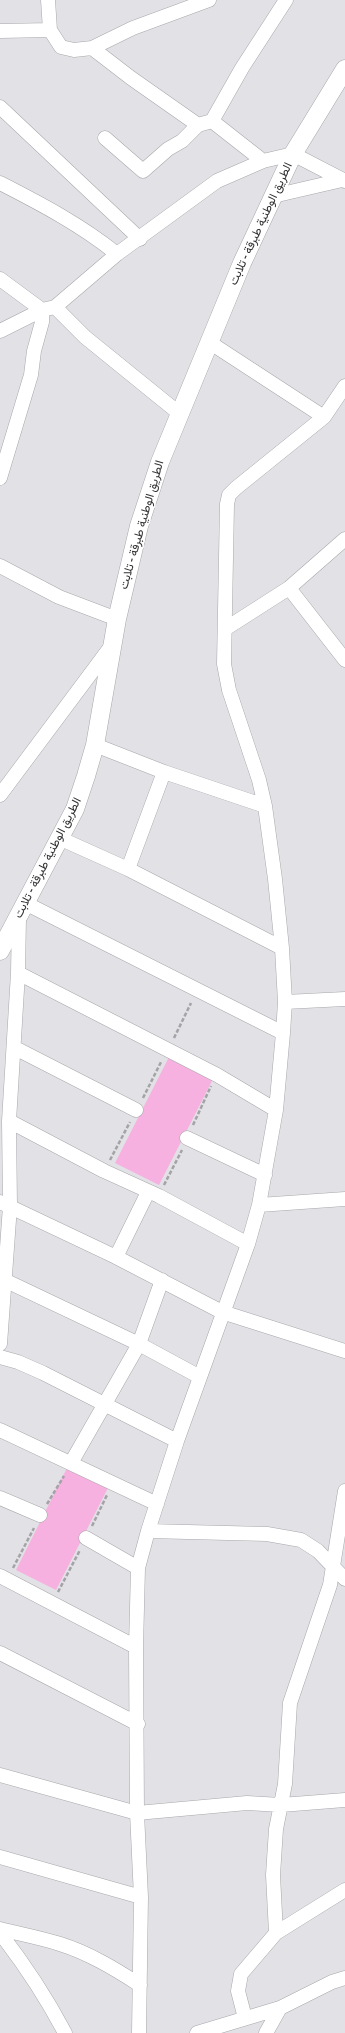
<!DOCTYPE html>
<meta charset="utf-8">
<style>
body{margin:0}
canvas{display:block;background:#e2e1e5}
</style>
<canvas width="345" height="2033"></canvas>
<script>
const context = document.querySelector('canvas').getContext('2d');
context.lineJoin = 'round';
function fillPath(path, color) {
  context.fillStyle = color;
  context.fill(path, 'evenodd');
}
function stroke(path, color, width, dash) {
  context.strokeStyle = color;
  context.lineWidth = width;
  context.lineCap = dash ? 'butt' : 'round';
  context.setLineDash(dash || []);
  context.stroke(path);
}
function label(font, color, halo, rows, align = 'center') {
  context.font = font + ' "Archivo Narrow",Vazirmatn,sans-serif';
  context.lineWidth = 3;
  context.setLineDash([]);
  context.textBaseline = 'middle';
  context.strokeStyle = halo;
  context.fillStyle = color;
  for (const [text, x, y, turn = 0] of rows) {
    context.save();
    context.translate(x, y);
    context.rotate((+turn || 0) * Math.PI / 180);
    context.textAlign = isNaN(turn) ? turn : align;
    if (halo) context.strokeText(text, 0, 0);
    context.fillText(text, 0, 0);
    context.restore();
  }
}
fillPath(new Path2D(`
 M171 1053 215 1075 159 1185 115 1163Z
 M70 1462 111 1482 56 1590 16 1570Z`), '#f6b1e0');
const minor = new Path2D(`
 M48 0 50 30 61 47 74 50 92 48 133 28 209 0
 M0 31 50 30
 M92 48 131 78 198 125 212 121 263 161
 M0 107 140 239
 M212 121 242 68 286 0
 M105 138 143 171 168 149 182 141 198 125
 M0 183C41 204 81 225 117 254
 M273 196 342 180
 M0 279 42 310
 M55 307 85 337 180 414
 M0 331 42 310 55 307 117 254 217 181 263 161 293 154 345 181
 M209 342 324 417
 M0 478 31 375 34 351 42 322V310
 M0 566 59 597 117 619
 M289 588 345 660
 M225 629 289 588 345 539
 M95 745 164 772 265 806
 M0 795 112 645
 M59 838 128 869 282 948
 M128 869 164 772
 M25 903 283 1033
 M18 973 217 1075 276 1110
 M285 1002 345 999
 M15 1048 136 1110
 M9 1121 104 1171 159 1196 248 1244
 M187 1138 265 1175
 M0 1202 116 1257 222 1312 345 1351
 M259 1205 345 1199
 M116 1257 148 1192
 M0 1278 139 1344 200 1377
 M0 1344 10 1206 9 1121 18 973 19 917
 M0 1357 18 1362 43 1373 177 1441
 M0 1430 157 1504
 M71 1463 139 1344 162 1280
 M0 1498 40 1515
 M148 1531 267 1534 301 1540 318 1551 345 1579
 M86 1538 138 1568
 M0 1576 136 1647
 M0 1653 138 1724
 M0 1775 137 1813 247 1803 281 1805 345 1800
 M0 1857 141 1897
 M0 1929C20 1934 41 1938 60 1944 89 1953 115 1969 140 1985
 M0 1933C25 1965 46 1997 65 2033
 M276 1933 273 1875 276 1829 285 1784 290 1703 330 1585 345 1491
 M245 2018 238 1991 241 1974 276 1933 345 1890
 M139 2033 141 1897 137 1813 136 1647 138 1568 148 1531 177 1441 248 1244 259 1205 276 1110 283 1033 285 1002 282 948 275 879 265 806 259 780 229 690 224 664 227 504 229 495 236 488 324 417 345 386
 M197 2033 280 2008 332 1982 345 1978
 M266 2033 280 2008`);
const major = new Path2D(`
 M0 951 75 809 86 776 95 745 117 619 139 526 160 462 242 263 293 154 345 69`);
stroke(minor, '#a8a7ab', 15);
stroke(major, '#a8a7ab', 19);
stroke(new Path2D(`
 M174 1038 191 1003
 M143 1098 161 1062
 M193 1125 211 1086
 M110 1160 130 1122
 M164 1185 182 1150
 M47 1504 64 1476
 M92 1526 107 1495
 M13 1568 34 1528
 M58 1592 80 1550`), '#a4a3a7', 2.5, [4, 2]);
stroke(minor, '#fff', 14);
stroke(major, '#fff', 18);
label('12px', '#323234', '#fff', [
 ["الطريق الوطنية طبرقة - تلابت",261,224,-65],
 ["الطريق الوطنية طبرقة - تلابت",142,525,-74],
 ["الطريق الوطنية طبرقة - تلابت",48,858,-63]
]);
</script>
